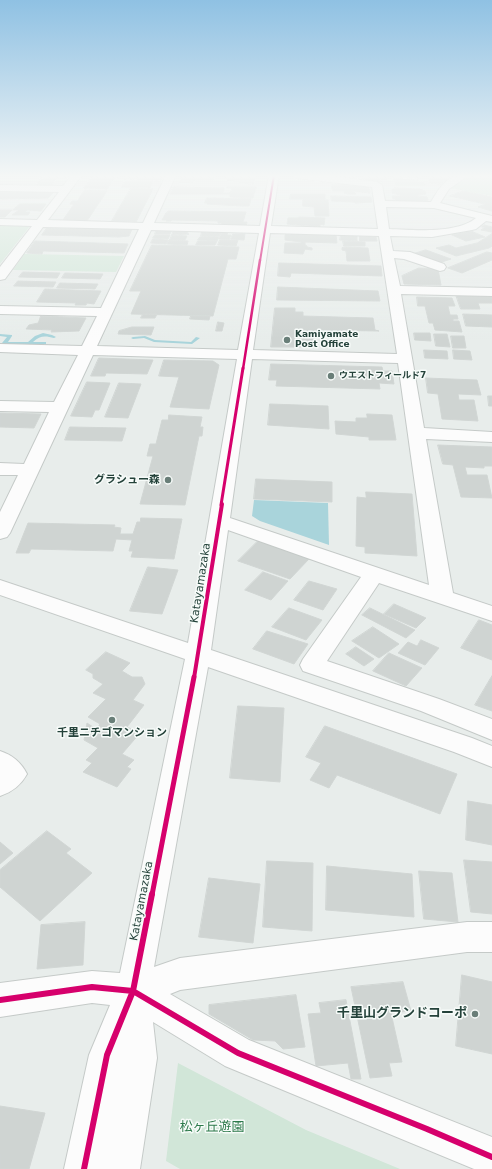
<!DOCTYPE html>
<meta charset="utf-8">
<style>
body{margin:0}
canvas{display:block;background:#e8edeb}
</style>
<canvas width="492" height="1169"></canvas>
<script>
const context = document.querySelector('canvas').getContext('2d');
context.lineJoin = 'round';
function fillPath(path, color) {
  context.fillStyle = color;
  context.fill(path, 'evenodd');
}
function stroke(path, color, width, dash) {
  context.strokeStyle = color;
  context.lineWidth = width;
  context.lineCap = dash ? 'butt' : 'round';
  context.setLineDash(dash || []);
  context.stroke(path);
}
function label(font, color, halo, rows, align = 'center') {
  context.font = font + ' "DejaVu Sans","Noto Sans JP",sans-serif';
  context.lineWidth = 3;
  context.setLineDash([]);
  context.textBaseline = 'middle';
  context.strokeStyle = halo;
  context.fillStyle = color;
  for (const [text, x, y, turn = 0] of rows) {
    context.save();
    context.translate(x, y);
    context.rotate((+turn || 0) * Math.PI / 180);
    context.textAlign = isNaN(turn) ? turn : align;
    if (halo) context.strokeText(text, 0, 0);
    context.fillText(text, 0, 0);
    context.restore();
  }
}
fillPath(new Path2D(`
 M469 175 492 176V196L450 188Z
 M0 224 30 226 0 264Z
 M24 254 124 256 116 272 13 270Z
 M178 1063 306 1130 400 1169H180L166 1161Z`), '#d1e6d8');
fillPath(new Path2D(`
 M254 500 328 503 329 545 260 521 252 516Z`), '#a9d4db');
fillPath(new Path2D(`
 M43 333 52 335 56 337 54 338C46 336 40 335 33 342H46V344L29 345 27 344H2V343L7 337 0 336V334L12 335V336L8 342H28L35 336Z
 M145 336 155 340 191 342 196 337 200 338 192 344 154 342 144 338 133 339 131 338 133 337Z`), '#a9d4db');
const building = new Path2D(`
 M42 175H67L65 179 40 178Z
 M93 175H119L117 178H114L107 189 84 188Z
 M126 175H163L161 180 124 179Z
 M183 175H215L213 180H195L194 182 189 183H179Z
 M226 175H256L258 176 256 179H254V184L239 183 240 180 227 181 228 179H224Z
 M341 175H358L353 179 338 178Z
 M369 175H388L386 180 380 179V181L385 182 365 181 366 179H363L364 176Z
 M393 175H424L417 178H393Z
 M430 175H442L454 176 440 184 429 183V179L433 177H430Z
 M41 179H56L51 186 36 185Z
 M394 179 418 180 419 182H424L425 185H396Z
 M131 181H153L150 188 121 187 124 182Z
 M331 184 359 185V186H368L370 193 353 191 356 194H349L344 193V191H333Z
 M173 187 224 188 223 193H230L232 188H227V187H256L253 198 230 197V194H170Z
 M131 188 153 189 136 222 112 221Z
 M395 188 420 189 425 191 426 194 418 195V196L427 197 428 200 419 202 396 201 395 199H393L392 196H402L401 195 392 193V190Z
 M85 190 107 191 87 221 63 220 74 204H70L72 201H77Z
 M0 191 54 192 48 198 0 199Z
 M463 191 492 197V211L478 207 485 204 450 196Z
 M291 194H325V199H290Z
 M331 196 371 197 372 202 355 203V202L332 201Z
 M207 198 251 199 249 206H243L207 204 208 203H205Z
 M303 200H328L329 216H315L314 207 303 206Z
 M20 204H46L41 211 27 210 25 212H30L28 215H12L19 210H13Z
 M0 210H12L5 217H0Z
 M169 211 246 212 243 222H247L246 227 221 226 222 223H218V221L172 220 171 221H166L167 220H162L166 213Z
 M299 217 325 218 324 225 320 224V227L287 224 288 218H299Z
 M484 225 492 227V232L481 230 485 227H482Z
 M47 228 132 229 129 236 119 237 42 235Z
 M157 229 172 230 170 234H155Z
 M174 230H189L187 234H189L172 235Z
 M471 231 485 237 466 241 452 235Z
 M202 232 221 233 219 236H201Z
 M222 232H228L227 235H231L229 240 219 239Z
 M233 234H245L244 240 231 239Z
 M292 234 336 235 337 243 305 242V245L307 246V247L312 248V250L305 249 303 254 284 253 285 243H301V242L285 240V235Z
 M492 234V246L489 248 456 256 436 248 449 245 456 248 477 243Z
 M155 235H170L168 239 153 238Z
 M172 235 187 236 185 240H170Z
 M341 235H357V241L340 240Z
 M360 236 376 237 377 241H360Z
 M200 237 209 236 219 237 217 241 198 240Z
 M153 239 168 240 166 244 151 243Z
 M169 240 188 241 187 245 167 244Z
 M220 240H238L236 246 218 245Z
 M35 241 128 244 124 253 43 251 42 254 27 253Z
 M198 241H217L215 245H196Z
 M343 241 365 242V246H344Z
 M152 245 239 247 236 259H228L213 316 131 314 141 291H130Z
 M346 247 368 248 370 261H347L346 251 342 250V248Z
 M426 250 451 259 439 263 413 254Z
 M487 252 492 253V260L462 273 448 268Z
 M279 263 381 266 382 276 291 273 290 277 278 276Z
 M419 268 438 269 441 285 404 284 402 276Z
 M23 272 60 273 57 278 19 277Z
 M65 273 103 274 100 279 62 278Z
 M18 281 56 282 53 287 14 286Z
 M60 283 98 284 95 289 57 288Z
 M278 287 378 291 380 301 277 300Z
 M45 289 101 291 94 304 87 303 86 305H75L76 303 37 302Z
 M456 295 492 296V303H478L480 309H461Z
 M417 297 452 298 455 306H448L450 315H457L458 319H453V321H459L462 332 435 330 433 323H429L425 306H418Z
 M275 308H295V312H303V316L373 318 375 330 379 331 317 330V335H314V347H271Z
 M143 314H157L155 318H141Z
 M463 314 492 315V327L466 326Z
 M41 316 86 318 79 331 51 332 52 330 26 329 29 325 38 323Z
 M191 316H210L209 320 190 319Z
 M218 322 224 323 222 331H216Z
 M132 327H154L151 335 118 334 119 331Z
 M414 333H430L431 341 415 340Z
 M434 334H447L450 347 436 346Z
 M451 336H464L466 348H453Z
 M424 350 447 351 448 359 425 358Z
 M453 350 470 351 472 360 454 359Z
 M99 358 153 360 147 374 106 373 105 376H91Z
 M164 360 213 361 219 365 209 409 170 407 179 377 159 376Z
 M271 364 382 367 383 371H392L394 384 379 383 380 389 276 386 277 380H269Z
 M426 378 477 380 481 395 458 394 459 400H474L478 421 442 419 438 394 428 393Z
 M87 382 110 383 99 410H95L92 417 71 416Z
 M119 383 141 384 128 418 105 417Z
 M488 396H492V406H489Z
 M270 404 328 406 329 429 268 425Z
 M0 413 41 414 34 428 0 427Z
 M367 414 392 415 396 440H369V437L336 434 335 421 356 422V418H367Z
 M169 415 202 417 200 427H203L202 436H199L185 505 140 504 153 456H147L150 444H156L162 420H168Z
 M70 427 126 428 122 441 65 440Z
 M438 445 492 447V466H484V468L465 467 467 475H487L492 498 461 497 453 465 443 464Z
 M256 479 332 482V502L254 499Z
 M366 492 412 494 417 556 365 553V547L356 546 357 497 366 498Z
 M141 518 182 519 174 559 131 557 133 551H129L132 540 116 539 113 551 31 549 29 553H16L28 523 115 525 114 527 121 528 120 534H133L137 522H140Z
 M258 541 309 559 290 579 238 561Z
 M148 567 178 570 162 614 130 611Z
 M263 572 288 581 271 600 245 590Z
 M309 581 337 589 323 610 294 600Z
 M394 604 426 618 416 628 384 614Z
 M289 608 322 620 306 640 272 627Z
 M370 608 415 630 406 638 362 615Z
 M479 620 492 625V660L461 648Z
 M373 627 399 644 379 658 352 641Z
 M267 631 308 644 294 664 253 649Z
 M421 640 439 648 425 665 398 653 408 642 417 646Z
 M356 647 374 659 364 666 346 654Z
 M106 652 130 663 122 671 132 677H142L145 684 133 700 144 705 127 727 140 733 122 754 134 760 127 767 131 769 117 787 83 772 92 763 86 760 98 748 84 740 87 723 96 729 100 724 88 717 106 699 93 693 103 684 93 678V674L86 670Z
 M389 653 422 668 406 686 373 671Z
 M492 676V711L475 705Z
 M238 706 284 708 280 782 230 778Z
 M325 726 457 774 440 814 337 775 329 788 310 780 321 763 306 757Z
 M468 801 492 805V845L466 840Z
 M47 831 71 849 66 853 92 873 40 921 0 887V870Z
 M0 842 13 853 0 864Z
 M464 860 492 862V914L471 912Z
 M267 861 313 863 312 931 263 927Z
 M327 866 412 874 414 917 326 910Z
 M419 871 452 873 458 922 424 919Z
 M209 878 260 884 253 943 199 937Z
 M85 922 83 965 37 969 41 925Z
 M462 975 492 982V1054L456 1046Z
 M403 982 411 1011 391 1013 402 1062 389 1063 392 1076 370 1078 351 987Z
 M296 995 305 1047 283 1049 275 1041 253 1040 209 1014V1005Z
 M346 1000 361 1079H351L348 1063 316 1066 308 1014 321 1013 319 1003Z
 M0 1106 45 1113 29 1169H0Z`);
fillPath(building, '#cfd4d2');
stroke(building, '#d1d6d4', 1);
const minor = new Path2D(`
 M72 175H82L48 220 143 223 166 175H176L154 223 260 226 269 175H279L271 226 378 229 372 187 296 178 291 175H323L377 182 382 185 385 201 431 202C441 185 447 175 469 175L449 189 440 203 492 216V222L486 221 476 229 472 230 432 237 390 236 393 251 410 252 444 264 446 267 444 270 440 271 404 259 394 258 400 286 492 288V296L401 294 424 428 492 432V442L426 439 453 593 492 606V621L379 583 327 661 439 699 492 719V740L421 711 303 671 300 665 303 659 361 577 228 530 211 650 472 738 492 746V767L454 752 208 667 154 967 180 958 467 922H492V952H467L180 990 170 994 249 1040 492 1137V1169H474L225 1066 153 1022 157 1058 140 1169H64L89 1055 110 1005 92 1003 0 1017V983L92 971 120 973 185 659 0 595V580L188 643 237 359 93 355 10 533 7 537 0 539V512L18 475H0V463L24 464 49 412 0 411V401L54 402 78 355 0 352V344L82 346 97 316 0 314V306L101 308 139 229 43 227 5 279 0 280V267L32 226 0 225V219L37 220 59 192 0 191V185L63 186ZM386 207 434 208 476 218C457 234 413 230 389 229ZM151 230 259 233 238 350 97 346ZM270 233 379 236 397 354 253 350ZM252 359 398 363 429 585 230 518Z
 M0 751C12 755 21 762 27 774 21 785 12 792 0 796Z`);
stroke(minor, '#c5cac8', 2);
fillPath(minor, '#fcfcfc');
stroke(new Path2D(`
 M260 261 274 175`), '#d6006c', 2);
stroke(new Path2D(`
 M243 369 260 260`), '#d6006c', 2.5);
stroke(new Path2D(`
 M221 505 243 368`), '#d6006c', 3);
stroke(new Path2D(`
 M194 678 222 504`), '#d6006c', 4);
stroke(new Path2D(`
 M152 895 194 677`), '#d6006c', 5);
stroke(new Path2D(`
 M0 1000 92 987 133 991 238 1053 427 1129 492 1157
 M84 1169 107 1055 133 991 152 894`), '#d6006c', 6);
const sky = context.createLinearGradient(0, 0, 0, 339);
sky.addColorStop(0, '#8fc1e3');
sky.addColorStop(0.52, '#f5f7f6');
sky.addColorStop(1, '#f5f7f600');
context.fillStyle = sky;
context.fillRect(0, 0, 492, 339);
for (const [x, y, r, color] of [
 [287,340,4,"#697e78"],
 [331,376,4,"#697e78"],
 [168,480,4,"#697e78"],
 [112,720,4,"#697e78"],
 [475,1014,4,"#697e78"]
]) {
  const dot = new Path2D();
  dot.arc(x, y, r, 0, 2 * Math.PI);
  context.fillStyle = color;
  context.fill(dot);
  stroke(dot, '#f7fbf9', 1.5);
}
label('bold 9px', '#24423a', '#f7fbf9', [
 ["Kamiyamate",295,335],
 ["Post Office",295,345],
 ["ウエストフィールド7",339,376]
], 'left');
label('bold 11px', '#24423a', '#f7fbf9', [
 ["グラシュー森",160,480],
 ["千里ニチゴマンション",112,733,"center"]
], 'right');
label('11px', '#24423a', '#f7fbf9', [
 ["Katayamazaka",201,583,-81],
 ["Katayamazaka",142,901,-79]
]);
label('bold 13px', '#24423a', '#f7fbf9', [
 ["千里山グランドコーポ",467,1014]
], 'right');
label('13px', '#2d7a4b', '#f7fbf9', [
 ["松ヶ丘遊園",212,1128]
]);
</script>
